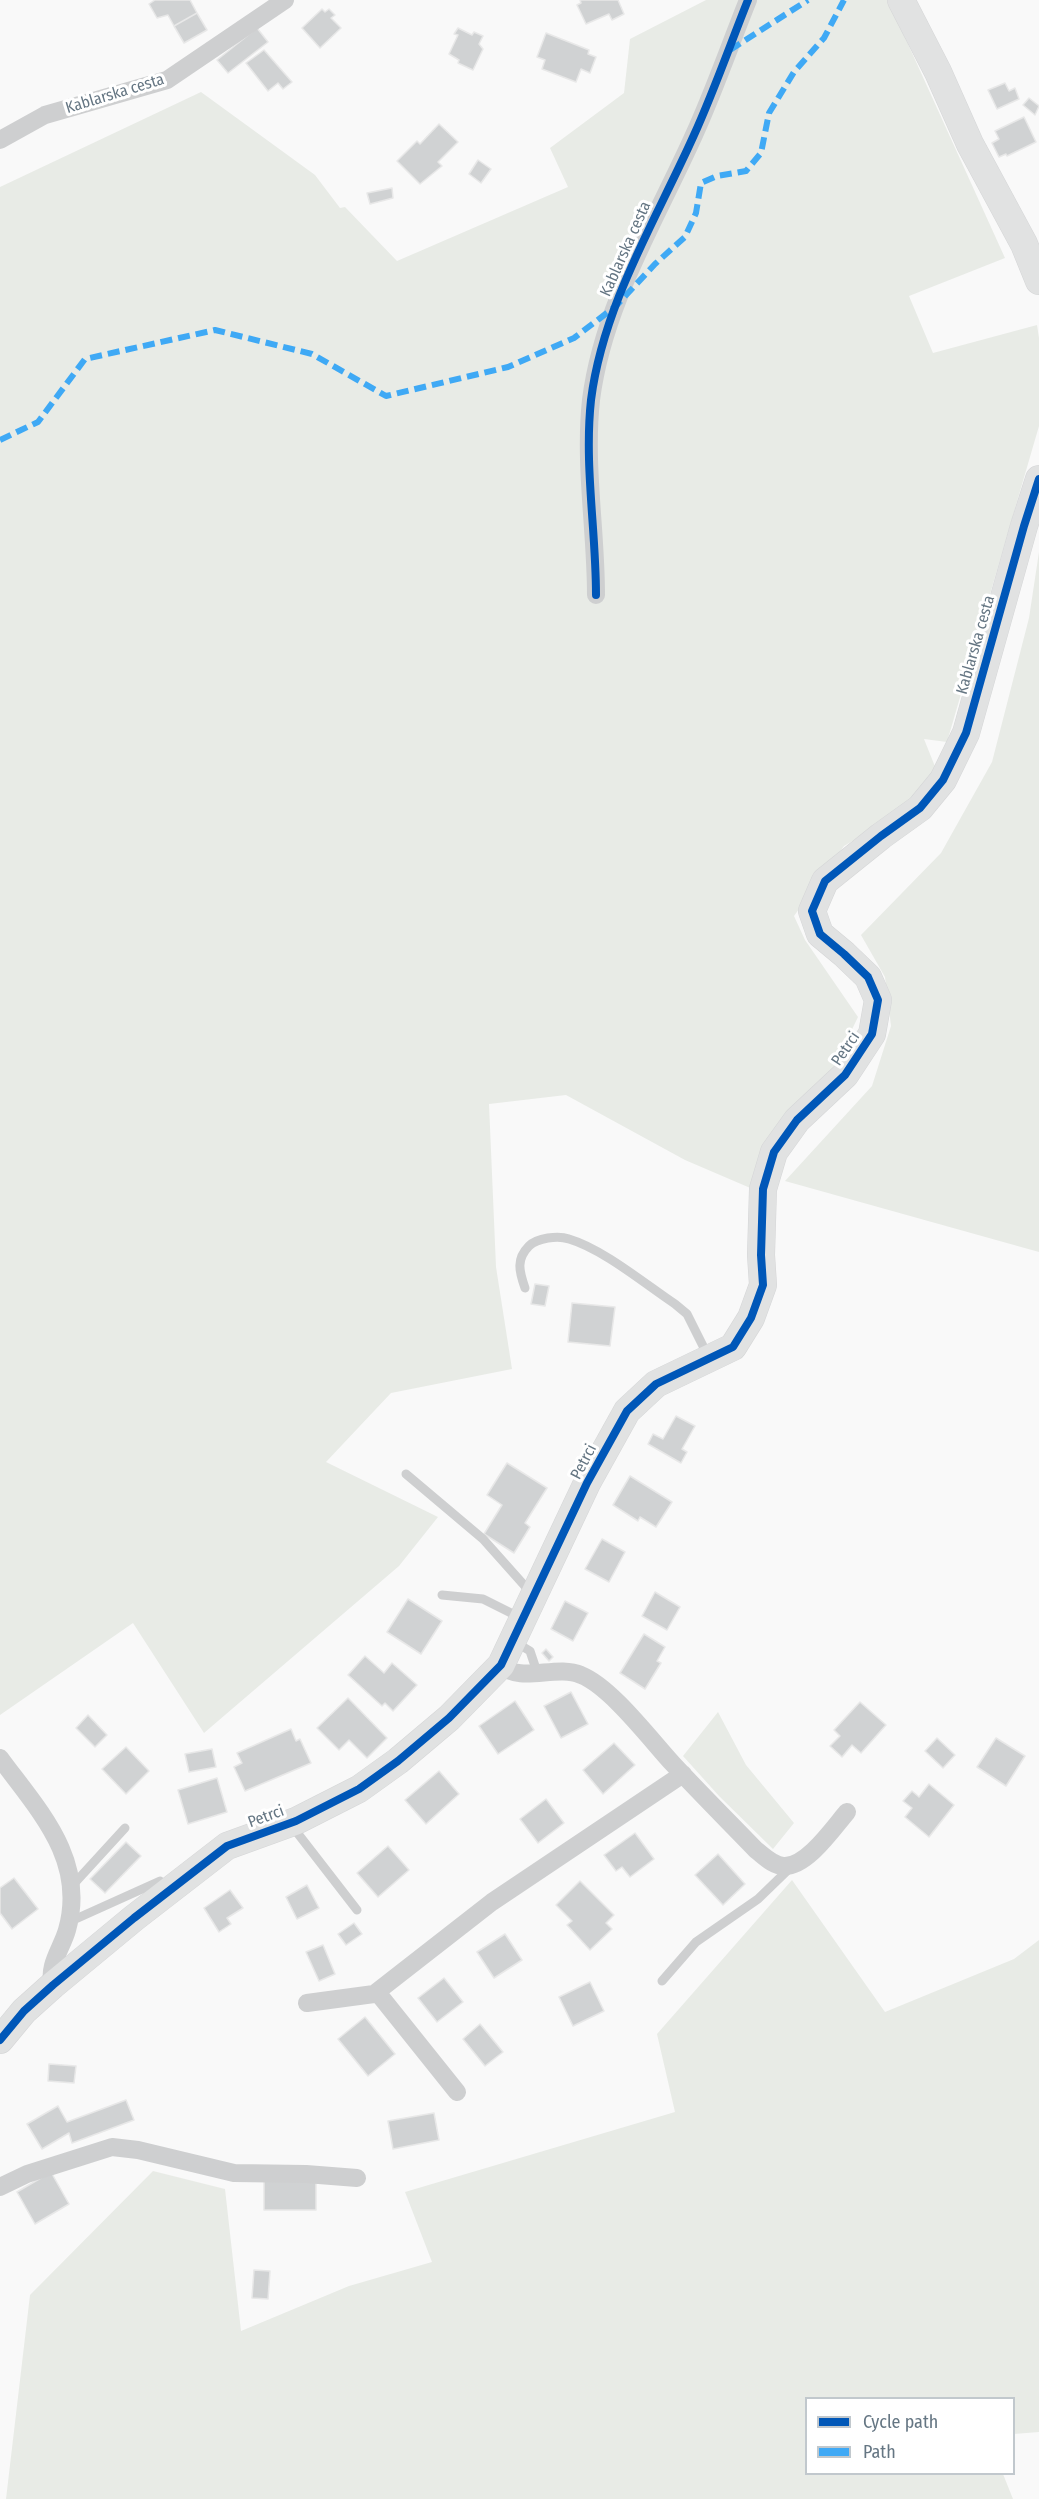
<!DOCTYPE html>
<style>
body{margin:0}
#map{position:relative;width:1039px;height:2499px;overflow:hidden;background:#f9f9f9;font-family:"Fira Sans Condensed",sans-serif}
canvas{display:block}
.legend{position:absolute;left:805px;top:2397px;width:210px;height:78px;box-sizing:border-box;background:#fff;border:2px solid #c1c8cd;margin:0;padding:8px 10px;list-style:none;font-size:18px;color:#657683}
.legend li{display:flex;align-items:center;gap:12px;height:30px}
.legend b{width:30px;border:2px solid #c1c8cd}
</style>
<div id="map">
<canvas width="1039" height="2499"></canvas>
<ul class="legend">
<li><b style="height:8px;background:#0057b8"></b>Cycle path</li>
<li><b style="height:8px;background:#3fa9f5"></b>Path</li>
</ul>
</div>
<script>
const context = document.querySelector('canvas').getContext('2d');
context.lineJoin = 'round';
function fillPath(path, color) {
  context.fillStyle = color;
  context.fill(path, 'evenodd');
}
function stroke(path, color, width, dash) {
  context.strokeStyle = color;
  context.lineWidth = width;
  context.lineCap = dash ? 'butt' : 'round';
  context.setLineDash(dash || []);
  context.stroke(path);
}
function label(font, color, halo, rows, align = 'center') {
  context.font = font + ' "Fira Sans Condensed",sans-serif';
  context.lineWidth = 6;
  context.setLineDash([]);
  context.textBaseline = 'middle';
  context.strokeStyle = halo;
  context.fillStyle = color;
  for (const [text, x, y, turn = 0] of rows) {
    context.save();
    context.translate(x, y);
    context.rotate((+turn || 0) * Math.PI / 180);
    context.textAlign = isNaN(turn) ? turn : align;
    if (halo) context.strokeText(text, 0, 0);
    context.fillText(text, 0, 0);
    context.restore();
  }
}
fillPath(new Path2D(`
 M706 0H888L1005 258 909 296 933 353 1037 325 1039 338V426L947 742 924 739 936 769 897 815 844 846 794 916 805 940 858 1017 826 1083 755 1190 685 1160 566 1095 489 1104 496 1267 512 1369 391 1393 326 1462 438 1517 399 1566 204 1733 133 1623 0 1715V187L201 92 315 175 340 208 345 207 397 261 568 187 550 148 624 93 630 39Z
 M1039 552V1252L785 1181 872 1086 891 1026 885 977 861 935 941 853 992 762 1029 618Z
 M718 1712 746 1765 794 1823 773 1849 719 1796 683 1756Z
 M792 1880 885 2012 1014 1959 1039 1940V2432L1014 2434V2398H806V2474H1003L1013 2499H6L30 2295 153 2171 225 2189 241 2331 349 2286 432 2262 405 2192 675 2112 657 2034Z`), '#e8ebe6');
const building = new Path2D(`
 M155 0H190L197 13 174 26 168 15 157 18 149 4Z
 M580 0H618L624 14 612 20 609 14 586 24 577 5 581 3Z
 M322 9 325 12 329 9 335 15 331 18 341 28 320 48 302 28Z
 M197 13 207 30 184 43 174 26Z
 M257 28 268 42 228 73 217 60Z
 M458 28 472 35 474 32 483 36 479 44 483 49 473 70 458 63 459 60 449 54 458 35 454 34Z
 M546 33 589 50 588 54 596 57 590 73 581 69 576 82 542 69 545 60 537 57Z
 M264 50 292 82 283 89 278 83 268 91 246 63Z
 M1005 83 1009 91 1015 88 1019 99 997 109 988 90Z
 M1029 98 1039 106 1035 115 1023 105Z
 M1024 117 1036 142 1007 156 1006 154 999 157 992 143 999 139 995 131Z
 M439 124 458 142 438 162 442 166 420 184 397 161 417 141 420 144Z
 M478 160 491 169 481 183 469 174Z
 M392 188 393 198 370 204 367 193Z
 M535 1284 549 1286 545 1306 531 1304Z
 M572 1303 615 1307 610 1346 568 1342Z
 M676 1416 695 1426 682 1449 687 1452 681 1463 648 1444 653 1434 663 1439Z
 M507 1463 547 1488 525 1523 530 1527 514 1553 484 1534 502 1505 487 1495Z
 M630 1476 672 1502 656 1527 640 1517 638 1521 613 1505Z
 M602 1539 625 1552 609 1582 585 1569Z
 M655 1592 680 1607 667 1630 642 1616Z
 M408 1599 442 1621 421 1654 387 1632Z
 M565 1601 588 1613 573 1641 551 1629Z
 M644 1634 665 1647 657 1661 661 1663 645 1689 620 1673Z
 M546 1649 553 1657 549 1661 542 1653Z
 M365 1656 384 1673 392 1663 417 1685 393 1711 385 1703 382 1706 348 1675Z
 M571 1692 588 1724 561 1738 544 1706Z
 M348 1698 387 1738 367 1758 349 1740 339 1750 317 1728Z
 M515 1701 534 1730 498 1754 479 1726Z
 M860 1702 886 1725 861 1753 852 1745 842 1757 830 1746 840 1736 834 1730Z
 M88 1715 107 1735 95 1747 76 1728Z
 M291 1729 296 1741 300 1739 311 1763 245 1791 234 1767 242 1763 237 1753Z
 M937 1738 955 1755 943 1768 925 1751Z
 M996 1738 1025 1756 1006 1786 977 1767Z
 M614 1743 635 1765 603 1794 583 1770Z
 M126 1747 149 1771 126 1794 102 1769Z
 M212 1749 216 1767 189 1772 185 1754Z
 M439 1771 459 1794 426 1824 405 1800Z
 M217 1778 227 1812 188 1824 178 1790Z
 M929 1784 954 1805 929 1837 905 1817 912 1808 903 1801 912 1791 919 1797Z
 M546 1799 564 1823 538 1843 520 1819Z
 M635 1833 654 1859 630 1877 622 1867 616 1871 604 1855Z
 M126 1842 141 1856 105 1893 90 1879Z
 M388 1846 409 1870 378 1897 357 1873Z
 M718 1854 745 1884 723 1905 695 1875Z
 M14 1878 38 1909 12 1929 0 1913V1888Z
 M580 1881 614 1915 606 1923 612 1929 590 1950 567 1925 572 1921 556 1905Z
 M307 1885 319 1908 297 1919 286 1897Z
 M230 1890 243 1908 227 1918 231 1924 219 1932 204 1908Z
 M354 1923 362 1934 346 1945 338 1934Z
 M505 1934 522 1960 494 1978 477 1952Z
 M323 1945 335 1974 319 1981 306 1952Z
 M444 1978 463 2002 437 2022 418 1998Z
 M590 1982 604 2011 573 2026 559 1997Z
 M365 2017 395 2054 368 2076 338 2039Z
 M480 2024 503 2052 485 2066 463 2039Z
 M49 2064 76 2066 74 2083 48 2081Z
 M126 2100 134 2120 72 2143 69 2133 42 2149 27 2124 58 2106 67 2122Z
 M434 2113 439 2140 393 2149 388 2121Z
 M51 2172 69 2204 35 2224 17 2192Z
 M264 2180H316V2210H264Z
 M254 2270 270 2271 268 2299 252 2298Z`);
fillPath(building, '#d0d2d3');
stroke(building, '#e8e8e8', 1.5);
const secondary = new Path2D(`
 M901 0 938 72 970 144 1024 244 1039 281
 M0 2040 24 2011 53 1985 134 1918 227 1846 296 1821 359 1789 398 1761 449 1718 501 1665 587 1483 627 1411 656 1384 733 1347 751 1318 763 1285 761 1255 763 1189 774 1152 797 1120 845 1075 872 1034 878 1000 868 977 844 954 820 934 812 911 825 881 881 836 920 808 943 780 966 733 1024 526 1039 479`);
stroke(secondary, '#d5d6d7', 28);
stroke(new Path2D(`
 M525 1288C519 1271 516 1259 529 1246 537 1238 558 1235 569 1239 603 1249 645 1284 675 1304L687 1314 708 1356
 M406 1474 483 1539 532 1594
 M442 1595 483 1599 521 1618
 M515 1642 530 1651 537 1672
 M292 1826 357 1910
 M71 1887 125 1828
 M69 1922 160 1881
 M662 1981 696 1942 758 1899 790 1868`), '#cecfd0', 9);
stroke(new Path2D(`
 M0 140 45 115 167 80 285 0
 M596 595C596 530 584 465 591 400 603 305 656 220 694 135 714 91 730 45 748 0
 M501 1665C521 1684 556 1664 581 1675 611 1687 650 1739 673 1764 700 1793 728 1821 756 1850 764 1856 773 1866 784 1866 807 1867 834 1827 847 1812
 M0 1758C38 1810 87 1859 67 1930 62 1948 47 1966 53 1985
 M377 1992 457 2092
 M307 2003 374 1994 492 1902 683 1774
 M0 2187 27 2174 112 2147 138 2150 234 2173 306 2174 357 2178`), '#cecfd0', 18);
stroke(secondary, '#e1e2e2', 27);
stroke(new Path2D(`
 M730 50 808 0
 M0 440 38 422 85 359 215 330 312 354 386 396 508 367 574 338 616 306 655 264 685 237 696 213 701 183 717 176 746 171 761 153 769 113 794 72 824 38 844 0`), '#3fa9f5', 6, [12, 6]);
stroke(new Path2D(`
 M596 595C596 530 584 465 591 400 603 305 656 220 694 135 714 91 730 45 748 0
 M0 2040 24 2011 53 1985 134 1918 227 1846 296 1821 359 1789 398 1761 449 1718 501 1665 587 1483 627 1411 656 1384 733 1347 751 1318 763 1285 761 1255 763 1189 774 1152 797 1120 845 1075 872 1034 878 1000 868 977 844 954 820 934 812 911 825 881 881 836 920 808 943 780 966 733 1024 526 1039 479`), '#0057b8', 8);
label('16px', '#657683', '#fff', [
 ["Kablarska cesta",115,94,-17],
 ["Kablarska cesta",626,249,-66],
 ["Kablarska cesta",976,645,-74],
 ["Petrci",846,1049,-56],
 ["Petrci",584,1462,-62],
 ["Petrci",266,1817,-20]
]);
</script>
